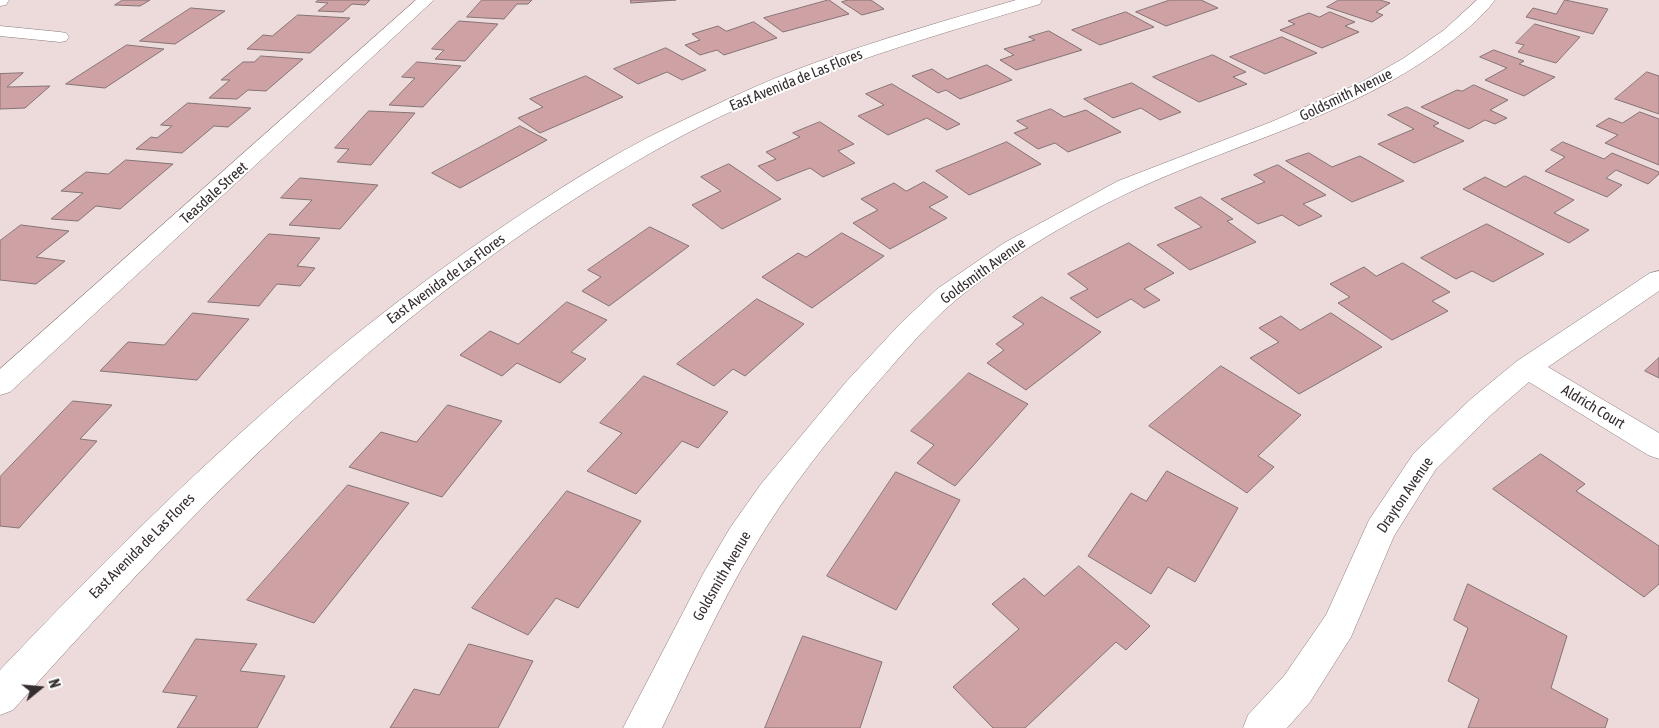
<!DOCTYPE html>
<style>
body{margin:0}
#map{position:relative;width:1659px;height:728px;overflow:hidden;background:#eddadb;font-family:"Asap Condensed",sans-serif}
canvas{display:block}
.north{position:absolute;left:15px;top:663px;width:50px;height:50px;-webkit-text-stroke:4px #fff;paint-order:stroke;rotate:73deg;font-size:14px;font-weight:700;line-height:20px;text-align:center;color:#352d2e}
.north::after{content:'';display:block;margin:auto;width:18px;height:22px;background:#352d2e;clip-path:polygon(50% 0,100% 100%,50% 72%,0 100%)}
</style>
<div id="map">
<canvas width="1659" height="728"></canvas>
<div class="north">N</div>
</div>
<script>
const context = document.querySelector('canvas').getContext('2d');
context.lineJoin = 'round';
function fillPath(path, color) {
  context.fillStyle = color;
  context.fill(path, 'evenodd');
}
function stroke(path, color, width, dash) {
  context.strokeStyle = color;
  context.lineWidth = width;
  context.lineCap = dash ? 'butt' : 'round';
  context.setLineDash(dash || []);
  context.stroke(path);
}
function label(font, color, halo, rows, align = 'center') {
  context.font = font + ' "Asap Condensed",sans-serif';
  context.lineWidth = 4;
  context.setLineDash([]);
  context.textBaseline = 'middle';
  context.strokeStyle = halo;
  context.fillStyle = color;
  for (const [text, x, y, turn = 0] of rows) {
    context.save();
    context.translate(x, y);
    context.rotate((+turn || 0) * Math.PI / 180);
    context.textAlign = isNaN(turn) ? turn : align;
    if (halo) context.strokeText(text, 0, 0);
    context.fillText(text, 0, 0);
    context.restore();
  }
}
const building = new Path2D(`
 M123 0H150L140 6 115 5Z
 M319 0H370L365 5 352 4 343 12 318 11 328 3 316 2Z
 M482 0H532L528 4H517L504 19 467 17Z
 M631 0H676L631 3Z
 M829 0 849 14 783 32 764 18Z
 M849 0H871L884 9 862 15 842 2Z
 M1170 0H1201L1218 8 1166 26 1136 12Z
 M1339 0H1380L1390 3 1376 12 1383 15 1372 22 1327 7Z
 M1565 0 1608 9 1593 34 1526 17 1533 8 1556 14Z
 M191 8 225 11 175 44 140 41Z
 M1126 12 1154 27 1100 45 1072 30Z
 M1330 12 1355 22 1345 26 1359 32 1322 48 1280 30 1295 24 1288 21 1309 13 1319 17Z
 M298 15 350 18 310 53 247 49 263 35 272 36Z
 M459 21 498 24 465 61 435 59 444 50 432 49Z
 M754 22 777 38 724 55 717 50 700 55 685 45 700 40 692 34 718 26 726 31Z
 M1535 24 1580 37 1556 63 1518 52 1524 45 1516 43Z
 M1049 31 1082 50 1016 70 1000 60 1014 55 1004 49 1035 40 1029 37Z
 M1282 37 1317 53 1265 74 1230 57Z
 M127 45 164 49 105 88 66 84Z
 M666 48 706 70 682 80 667 72 638 84 614 69Z
 M1494 50 1524 61 1519 64 1555 77 1524 96 1485 80 1507 68 1480 57Z
 M1213 55 1246 72 1233 77 1247 84 1199 102 1153 77Z
 M261 56 303 59 266 91 248 90 237 99 209 98 230 80H221L243 62H254Z
 M417 62 461 66 423 107 389 105 415 78 402 77Z
 M987 65 1012 80 960 99 946 90 938 93 912 76 932 69 947 79Z
 M1647 72 1659 76V114L1615 99Z
 M23 73 7 87 50 86 25 108 0 109V74Z
 M586 76 623 97 540 133 518 118 543 107 530 99Z
 M1132 83 1181 112 1160 120 1141 108 1113 118 1084 99Z
 M892 84 960 124 947 130 927 118 888 135 858 116 884 105 866 94Z
 M1474 85 1508 100 1490 110 1507 118 1495 124 1485 120 1469 129 1421 107 1457 90 1462 91Z
 M188 103 251 108 228 127 214 126 182 153 136 149 151 137 157 138 172 126 161 125Z
 M1407 107 1439 123 1433 126 1464 141 1414 163 1378 144 1414 129 1388 115Z
 M1051 109 1064 117 1086 110 1121 132 1068 152 1055 143 1038 149 1014 133 1028 128 1017 121Z
 M369 111 415 113 371 165 337 162 349 149 335 148Z
 M1640 112 1659 119V165L1605 143 1618 135 1596 126 1609 118 1622 123Z
 M820 122 854 144 838 151 855 163 823 177 810 168 777 181 758 166 776 159 766 152 800 137 793 133Z
 M520 126 547 140 460 188 432 173Z
 M1007 142 1041 164 969 195 936 171Z
 M1563 142 1604 159 1612 153 1659 172V174L1648 184 1616 170 1606 178 1622 185 1607 197 1545 171 1565 157 1551 150Z
 M1309 153 1332 167 1360 156 1404 181 1352 202 1286 161Z
 M126 160 173 164 120 209 96 206 78 221 51 219 83 193 61 191 86 172 108 174Z
 M729 164 781 199 722 229 692 205 721 191 701 177Z
 M1278 165 1326 195 1303 204 1322 216 1299 226 1282 215 1258 224 1221 199 1265 182 1254 175Z
 M1525 176 1574 200 1554 213 1589 230 1569 243 1463 189 1485 177 1505 187Z
 M300 178 378 185 340 229 289 225 312 200 281 198Z
 M924 182 948 197 929 207 947 218 890 249 853 223 878 210 861 199 894 183 906 191Z
 M1201 197 1233 219 1227 221 1256 242 1190 270 1157 245 1202 227 1175 208Z
 M1487 224 1544 254 1493 282 1472 271 1456 279 1421 258Z
 M21 225 69 231 36 257 65 261 36 284 0 280V241Z
 M650 227 689 246 609 306 582 291 601 277 588 270Z
 M842 233 884 256 812 308 762 277 798 253 806 257Z
 M269 234 320 238 297 266 315 268 300 286 277 284 259 306 208 302Z
 M1129 243 1174 273 1144 289 1160 300 1144 308 1131 299 1097 318 1070 298 1088 289 1068 274Z
 M1403 263 1450 292 1432 301 1448 311 1392 340 1338 303 1350 297 1330 284 1364 267 1376 276Z
 M1042 297 1101 332 1026 390 987 363 1004 350 996 344 1024 324 1013 317Z
 M757 299 804 324 745 376 733 369 714 386 677 364Z
 M567 302 607 320 571 352 586 359 560 383 517 363 502 376 460 355 490 331 518 344Z
 M193 313 249 319 197 380 100 371 128 342 164 345Z
 M1331 313 1382 347 1299 394 1250 358 1279 342 1259 328 1281 316 1300 330Z
 M1659 358V378L1645 371Z
 M1221 366 1301 415 1258 456 1274 467 1247 493 1149 426Z
 M969 373 1028 404 955 486 917 463 934 445 911 431Z
 M644 376 728 412 698 448 682 441 636 494 587 471 622 433 600 423Z
 M73 401 112 405 80 439 97 441 19 528 0 526V477Z
 M448 405 502 421 442 497 349 467 381 432 416 442Z
 M1541 454 1585 484 1576 491 1659 546V584L1644 597 1493 489Z
 M1167 471 1238 508 1195 582 1168 567 1151 594 1088 556 1131 493 1146 501Z
 M896 472 960 500 896 610 827 576Z
 M348 485 409 503 314 623 247 600Z
 M567 491 641 521 578 608 556 598 528 635 472 608Z
 M1079 566 1150 626 1126 650 1116 642 1025 728H993L953 687 1019 629 992 604 1024 578 1044 596Z
 M1468 584 1567 636 1551 688 1608 719 1605 728H1468L1479 699 1448 681 1468 628 1454 620Z
 M803 636 882 662 860 728H765Z
 M196 639 257 644 240 671 285 676 257 728H177L197 696 163 692Z
 M469 644 533 661 498 728H390L414 689 439 695Z`);
fillPath(building, '#cea2a4');
stroke(building, '#847374', 1);
const minor = new Path2D(`
 M0 0H9L6 5 0 6Z
 M416 0H434L10 392 0 395V369Z
 M1016 0H1042L1040 4C916 41 791 77 676 139 414 281 210 490 13 710L0 715V670C154 508 315 352 502 227 554 192 609 156 667 128 713 106 760 83 809 65 877 40 947 20 1016 0Z
 M1477 0H1495C1481 19 1459 36 1440 50 1350 115 1243 141 1143 186 1077 216 1012 254 956 300 927 324 902 355 877 383 832 435 788 489 753 549 719 606 691 668 662 728H623L703 574 730 528 761 484 846 382 900 324 937 289 1004 243 1118 181 1271 122 1362 82 1404 58 1444 30Z
 M0 26 60 32 66 33 69 37 66 41 60 42 0 36Z
 M1659 271V291L1548 367 1659 433V459L1648 455 1529 382 1492 414 1436 469 1394 536 1351 637 1310 702 1287 728H1243L1248 715 1284 676 1326 615 1369 520 1414 453 1472 398 1517 361 1650 273Z`);
stroke(minor, '#8d7c7c', 1);
fillPath(minor, '#fff');
label('15px', '#352d2e', '#fff', [
 ["East Avenida de Las Flores",796,80,-22],
 ["Goldsmith Avenue",1346,95,-26],
 ["Teasdale Street",214,193,-42],
 ["Goldsmith Avenue",983,271,-36],
 ["East Avenida de Las Flores",446,279,-36],
 ["Aldrich Court",1593,407,31],
 ["Drayton Avenue",1405,495,-56],
 ["East Avenida de Las Flores",142,546,-45],
 ["Goldsmith Avenue",722,576,-60]
]);
</script>
